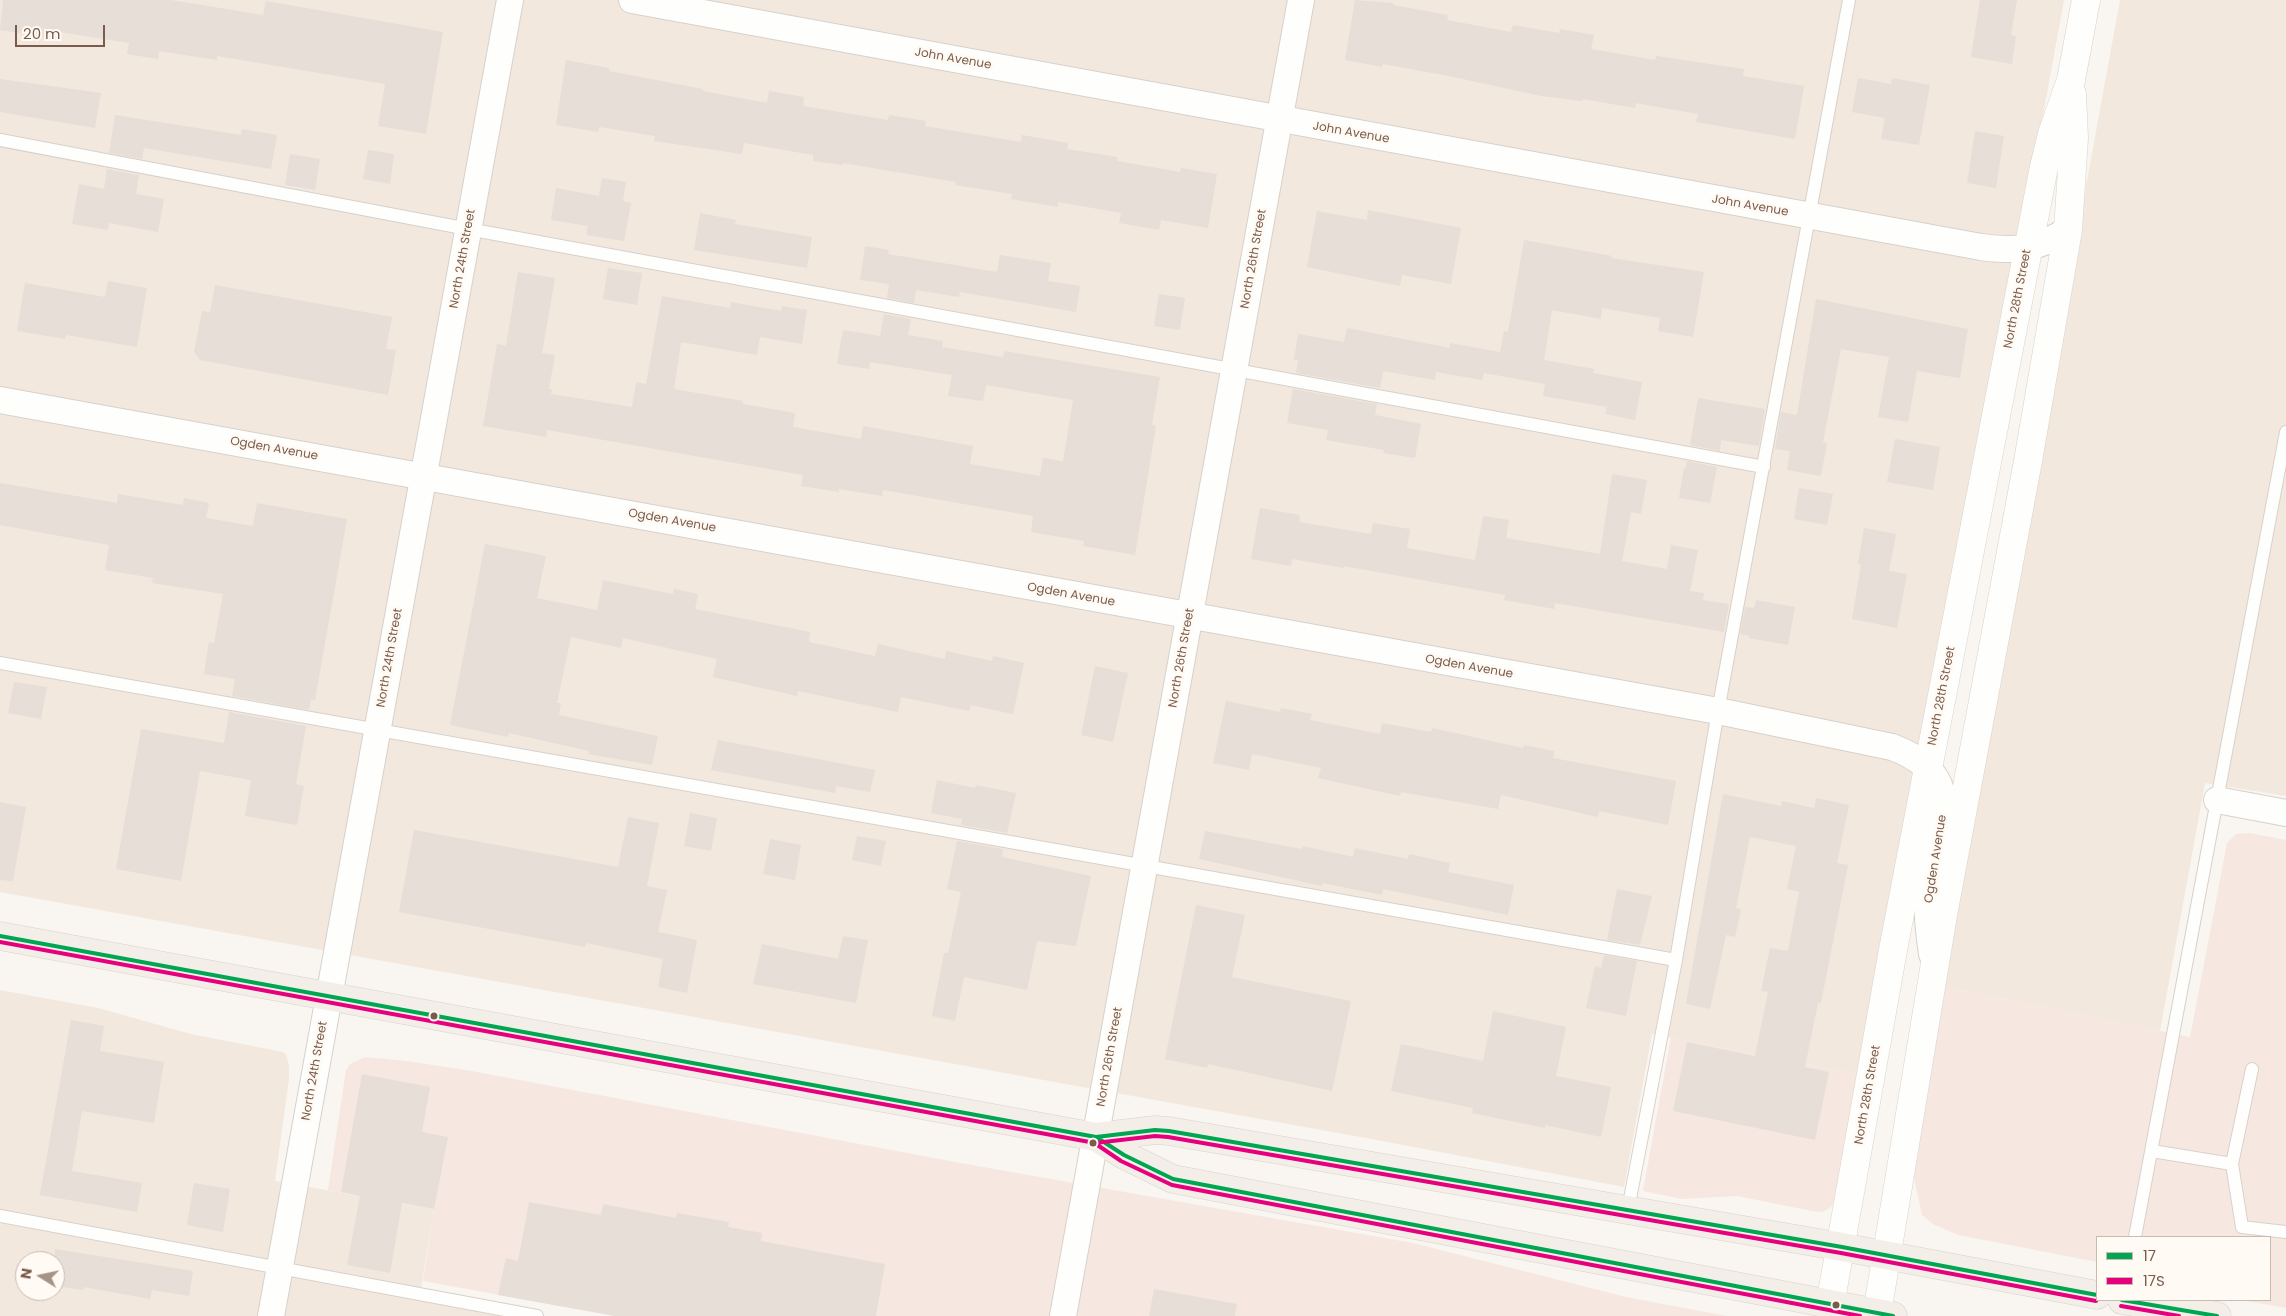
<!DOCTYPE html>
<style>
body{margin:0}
#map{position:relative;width:2286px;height:1316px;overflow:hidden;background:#f9f5f0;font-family:Poppins,sans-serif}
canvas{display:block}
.legend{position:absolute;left:2096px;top:1236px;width:175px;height:65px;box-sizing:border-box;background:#fffaf3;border:1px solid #cabbb1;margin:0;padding:6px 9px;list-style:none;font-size:15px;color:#7a5c4d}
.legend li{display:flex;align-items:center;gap:10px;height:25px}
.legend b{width:25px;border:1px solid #cabbb1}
.north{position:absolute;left:15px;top:1251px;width:50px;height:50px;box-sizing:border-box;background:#fffaf3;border:1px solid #cabbb1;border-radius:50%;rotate:280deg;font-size:14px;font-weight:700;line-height:20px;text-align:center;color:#7a5c4d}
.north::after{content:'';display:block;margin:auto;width:18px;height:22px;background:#a69286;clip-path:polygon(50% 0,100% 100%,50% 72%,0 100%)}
.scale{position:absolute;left:15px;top:25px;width:90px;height:22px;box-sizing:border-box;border:2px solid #7a5c4d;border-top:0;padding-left:6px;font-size:15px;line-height:18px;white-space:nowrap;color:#7a5c4d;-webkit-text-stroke:4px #fffaf3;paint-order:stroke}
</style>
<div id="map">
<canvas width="2286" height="1316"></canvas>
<ul class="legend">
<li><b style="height:6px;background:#00a651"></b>17</li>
<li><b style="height:6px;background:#e5007d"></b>17S</li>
</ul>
<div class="north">N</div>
<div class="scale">20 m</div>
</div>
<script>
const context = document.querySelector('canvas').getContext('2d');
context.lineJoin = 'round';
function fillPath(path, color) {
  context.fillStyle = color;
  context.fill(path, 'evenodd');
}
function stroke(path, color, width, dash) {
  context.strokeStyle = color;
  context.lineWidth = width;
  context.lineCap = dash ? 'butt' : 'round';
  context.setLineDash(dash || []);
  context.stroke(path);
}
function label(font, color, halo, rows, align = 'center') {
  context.font = font + ' Poppins,sans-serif';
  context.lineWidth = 5;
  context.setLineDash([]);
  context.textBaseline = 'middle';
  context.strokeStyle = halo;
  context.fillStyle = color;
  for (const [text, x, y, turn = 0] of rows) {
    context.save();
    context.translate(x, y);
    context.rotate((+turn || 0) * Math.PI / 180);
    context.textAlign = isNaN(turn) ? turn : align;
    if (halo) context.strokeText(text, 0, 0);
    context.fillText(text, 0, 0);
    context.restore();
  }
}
fillPath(new Path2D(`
 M0 0H2064L1953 609 1863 1075 1652 1034 1624 1187 1377 1140 0 892Z
 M2120 0H2286V796L2205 783 2160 1031 1940 986Z
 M0 990 98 1008 191 1034 283 1052 286 1054 289 1066V1079L275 1181 434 1209 419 1300 504 1316H0ZM25 1261H55V1291H25Z`), '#f2e8de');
fillPath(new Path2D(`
 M2250 833 2286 840V1308L2241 1300H2270V1237H2097V1262L1958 1235 1933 1224 1922 1215 1914 1178 1940 986 2190 1037 2227 843 2236 834Z
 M1671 1037 1863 1075 1839 1195 1831 1207 1823 1212 1812 1211 1737 1196 1682 1199 1643 1191Z
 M365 1057 407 1061 472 1071 955 1162 1413 1243 1626 1297 1727 1316H615L423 1281 434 1209 328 1190 346 1070 350 1064Z`), '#f6e8e1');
fillPath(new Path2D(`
 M3 0H171L263 15 266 1 443 32 426 134 378 126 385 84 217 56V60L159 51 158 59 127 54 129 43 47 30 46 37 0 30Z
 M1355 0 1393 3V5L1448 15 1447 20 1511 32 1513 25 1559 33 1560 29 1594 35 1591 49 1655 60 1656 56 1744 69 1743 76 1804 86 1795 139 1696 122 1698 114 1636 103 1635 108 1583 99 1582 101 1541 96 1449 76 1383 64 1382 67 1345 60Z
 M1980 0H2017L2011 35 2016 36 2012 64 1971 57Z
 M566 60 609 68V71L703 89V91L767 103 769 91 804 97 803 106 888 120 889 115 926 121 925 126 1021 142 1022 135 1068 143 1067 149 1118 157 1117 161 1180 172 1181 168 1217 174 1208 228 1161 220 1159 230 1119 223 1121 213 1058 202V207L1011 199 1012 194 955 185 956 182 843 163V165L813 161V155L744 143 742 154 654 141 655 136 599 127 598 132 556 125Z
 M1858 78 1891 84 1892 78 1930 85 1919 145 1881 139 1885 118 1852 112Z
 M0 79 101 93 95 128 0 112Z
 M115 115 241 135 242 129 277 135 271 169 144 148 142 159 109 153Z
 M1975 131 2004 136 1996 188 1967 183Z
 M368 150 394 154 390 184 363 179Z
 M290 154 320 159 315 190 285 185Z
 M107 169 139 175 136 194 164 199 158 232 109 223 108 230 72 224 79 184 104 189Z
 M602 178 626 182 623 201 631 203 624 241 586 235 588 226 551 220 556 188 599 196Z
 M1368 210 1461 228 1451 284 1402 275 1400 286 1307 267 1317 211 1367 220Z
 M700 213 736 220 735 224 812 237 807 268 694 250Z
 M1524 240 1612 256 1611 258 1704 272 1693 337 1658 331 1660 318 1602 308 1601 319 1552 310 1544 360 1594 369 1593 373 1642 382 1635 420 1605 414 1607 407 1543 396 1545 384 1484 373 1482 380 1436 372 1435 380 1383 371 1380 388 1296 373 1298 360H1294L1298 334 1344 342 1347 328 1450 348V343L1500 352 1504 331 1508 332Z
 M865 246 889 250 888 254 997 272 1000 255 1051 263 1048 281 1080 286 1076 312 960 292 959 297 916 290 914 303 887 298 889 284 860 280Z
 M608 268 642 273 637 305 603 299Z
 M518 272 555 278 542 353 555 355 549 389H552L551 394 632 407 636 382 646 384 662 296 730 308 731 302 781 311 782 306 807 310 802 344 760 337 757 355 681 342 674 389 743 401V404L795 413 793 427 861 439 863 426 973 446 970 464 1040 476 1043 458 1063 461 1073 400 986 385 983 401 948 396 952 375 870 362 869 369 837 364 843 330 880 336 884 314 911 319 908 335 943 341 942 347 1003 357 1004 351 1160 377 1152 425 1156 426 1135 555 1083 546 1084 541 1031 532 1033 516 883 490 882 496 839 489V492L801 486 803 475 547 430 546 437 483 426 497 344 506 346Z
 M108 281 147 288 137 347 66 335 65 339 17 331 25 283 105 297Z
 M215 285 392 317 386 349 396 350 388 395 200 360 194 352 202 311 210 312Z
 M1159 294 1185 298 1180 330 1154 326Z
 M1816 299 1968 329 1960 378 1917 371 1908 422 1878 417 1889 357 1841 349 1823 442 1827 443 1821 476 1787 470 1790 451 1775 449 1781 412 1797 415Z
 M1293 389 1377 404 1375 415 1421 424 1415 458 1383 453 1384 450 1326 440 1328 430 1287 423Z
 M1698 398 1765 409 1759 446 1721 440 1720 451 1690 445Z
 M1895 439 1940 447 1933 490 1887 482Z
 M1687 461 1717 467 1710 503 1679 498 1684 468 1686 469Z
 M1612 474 1647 480 1641 514 1631 512 1622 561 1667 569 1671 545 1698 550 1690 591 1704 593 1703 600 1729 604 1724 632 1555 603 1554 609 1504 600 1505 595 1344 566V568L1292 559 1291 566 1251 559 1260 508 1300 515 1299 522 1371 534 1373 523 1410 529 1407 548 1475 560 1483 516 1509 520 1506 538 1600 554Z
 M0 483 117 503 118 494 183 505 184 498 209 503 206 518 253 526 257 503 347 519 315 700 311 699 309 710 232 696 235 679 204 674 209 642 214 643 223 594 152 583 153 578 105 570 109 545 0 525Z
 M1799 488 1833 494 1827 525 1794 519Z
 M1864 528 1896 534 1889 571 1907 574 1897 628 1852 619 1861 565 1858 564Z
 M485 544 546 556 537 598 597 610 603 580 673 594 674 589 698 594 695 609 810 632 809 642 875 656 878 644 945 659 946 651 992 661 993 656 1024 663 1013 714 971 705 969 711 901 697 898 712 798 691 797 696 713 677 717 659 623 638 621 648 571 637 557 703H561L559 715 658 736 652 765 588 754 589 751 509 733 508 737 450 725Z
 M1756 600 1795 607 1788 645 1749 638V636L1740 634 1745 607 1754 608Z
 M1095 666 1128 673 1113 742 1081 735Z
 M14 682 47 687 41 719 8 713Z
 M1226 701 1280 712 1281 708 1312 714 1310 720 1380 734 1382 723 1431 732 1432 728 1523 748 1524 745 1554 751 1553 758 1676 781 1668 825 1599 811 1598 817 1501 795 1498 809 1401 792 1400 796 1318 778 1321 768 1252 754 1249 770 1213 763Z
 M229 712 306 726 296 784 304 786 297 825 245 816 251 780 200 771 181 881 116 869 141 729 224 743Z
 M718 740 875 770 870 792 836 786 835 793 711 770Z
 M937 780 975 788 976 785 1016 793 1007 833 961 825 962 819 931 813Z
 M1723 794 1781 806 1782 801 1814 808 1816 798 1849 805 1837 863 1848 865 1821 1003H1818L1805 1067 1829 1072 1815 1140 1673 1111 1687 1042 1755 1056 1768 992 1761 991 1770 948 1788 951 1799 892 1787 889 1796 846 1750 837 1736 908 1741 909 1735 937 1726 935 1710 1009 1686 1004Z
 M0 802 26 807 13 881 0 880Z
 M690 813 717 818 711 851 684 846Z
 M628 817 659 823 647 886 667 890 658 932 697 940 687 993 658 987 663 959 586 943 585 947 399 912 414 830 618 867Z
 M1205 831 1302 849 1303 846 1353 857 1355 848 1408 859 1409 854 1450 863 1448 872 1514 885 1508 915 1383 889 1382 895 1323 883 1322 886 1199 859Z
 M857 836 886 841 881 866 852 860Z
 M770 839 801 845 795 880 763 874Z
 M957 841 1003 849 1002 857 1091 876 1076 946 1037 941 1027 990 964 977 955 1021 932 1016 944 953H948L961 892 947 889Z
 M1617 889 1652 896 1640 945 1607 940Z
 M1196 905 1245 915 1232 977 1351 1001 1332 1091 1208 1064 1207 1068 1165 1059Z
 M843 936 868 940 856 1003 753 984 762 944 838 959Z
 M1604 955 1637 961 1626 1016 1586 1008 1595 966 1601 968Z
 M1493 1011 1566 1027 1556 1076 1611 1087 1601 1137 1545 1125V1128L1472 1113 1473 1108 1391 1091 1401 1044 1483 1061Z
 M71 1020 104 1026 100 1051 164 1062 154 1123 82 1111 72 1171 142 1183 137 1212 40 1195Z
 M362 1074 430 1087 422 1132 448 1137 434 1209 402 1203 390 1273 347 1265 360 1196 341 1192Z
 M194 1183 230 1189 223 1232 187 1225Z
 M529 1202 601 1215 603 1204 676 1218 677 1213 729 1222 728 1227 762 1233 761 1241 885 1264 876 1316H615L498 1295 506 1258 518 1261Z
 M55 1249 193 1271 189 1296 152 1290 150 1299 84 1287 83 1290 55 1286Z
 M1154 1289 1237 1304 1235 1316H1149Z`), '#e6ded7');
const service = new Path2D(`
 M0 140 468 229 1764 467
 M0 663 1676 960
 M2152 1151 2232 1164 2252 1069
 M2232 1164 2242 1227 2286 1232
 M1628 1209 1676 960 1718 711 1849 0
 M0 1216 537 1316
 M2135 1237 2286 432`);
const minor = new Path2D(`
 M632 0 1981 247C2017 252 2037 249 2068 230
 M0 400 1718 711 1892 747C1970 776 1938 827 1929 889 1926 911 1929 933 1932 954
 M2217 800 2286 813
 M271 1316 510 0
 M1063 1316 1301 0`);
const secondary = new Path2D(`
 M1830 1305 1893 950 2044 167 2052 134 2071 80 2086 0
 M1877 1313 1943 915 2028 461 2068 230 2074 138 2072 94`);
const primary = new Path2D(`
 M0 936 1096 1137 1155 1130 1169 1131 1842 1247 2097 1295
 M1096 1137 1124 1155 1173 1179 1893 1316
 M2122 1300 2217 1316`);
stroke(service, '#d7d1cb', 14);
stroke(minor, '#d7d1cb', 28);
stroke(secondary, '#d9d2cb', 29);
stroke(primary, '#dad1cc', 29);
stroke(service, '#fefefd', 12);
stroke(minor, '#fefefd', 26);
stroke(secondary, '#fefefd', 28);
stroke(primary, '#f3eee8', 28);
stroke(new Path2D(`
 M0 936 1096 1137 1155 1130 1169 1131 1842 1247 2097 1295
 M1096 1137 1124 1155 1173 1179 1893 1316
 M2122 1300 2217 1316`), '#00a651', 4);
stroke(new Path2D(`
 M0 942 1095 1143 1155 1136 1168 1137 1841 1253 2096 1301
 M1093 1142 1121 1161 1172 1185 1860 1316
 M2121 1306 2179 1316`), '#e5007d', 4);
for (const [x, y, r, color] of [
 [434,1016,4.5,"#7a5c4d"],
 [1093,1143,4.5,"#7a5c4d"],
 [1836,1305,4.5,"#7a5c4d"]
]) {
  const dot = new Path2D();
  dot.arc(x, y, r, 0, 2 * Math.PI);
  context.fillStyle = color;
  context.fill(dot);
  stroke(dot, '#fffaf3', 2);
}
label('12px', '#7a5c4d', '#fffaf3', [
 ["John Avenue",953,59,10],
 ["John Avenue",1351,133,10],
 ["John Avenue",1750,206,10],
 ["North 24th Street",463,259,-80],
 ["North 26th Street",1254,259,-80],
 ["North 28th Street",2018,299,-79],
 ["Ogden Avenue",274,449,10],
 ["Ogden Avenue",672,521,10],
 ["Ogden Avenue",1071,595,10],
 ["North 24th Street",390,658,-80],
 ["North 26th Street",1182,658,-80],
 ["Ogden Avenue",1469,667,10],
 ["North 28th Street",1942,696,-79],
 ["Ogden Avenue",1936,859,-81],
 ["North 26th Street",1110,1057,-80],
 ["North 24th Street",315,1071,-80],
 ["North 28th Street",1868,1095,-80]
]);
</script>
